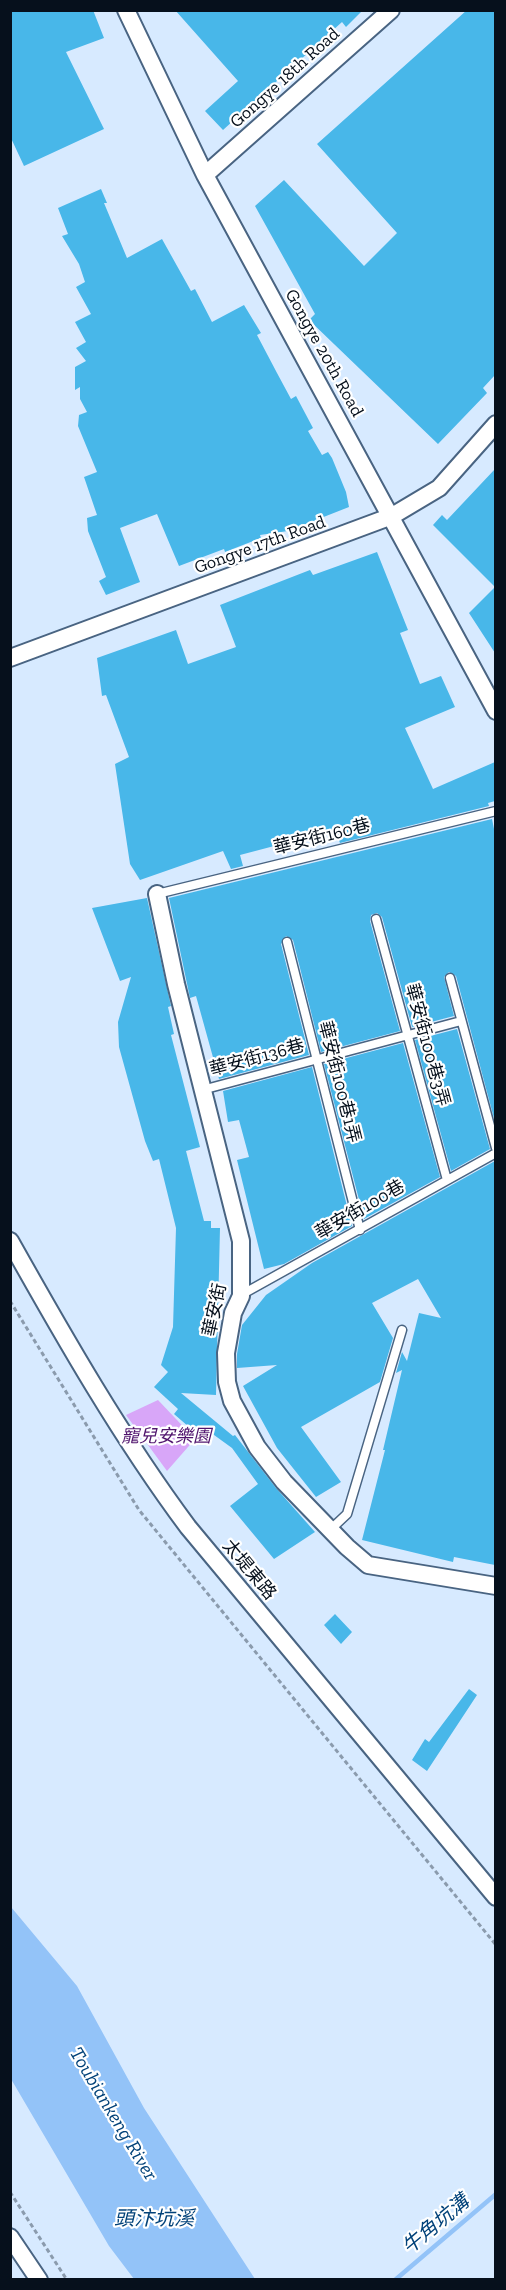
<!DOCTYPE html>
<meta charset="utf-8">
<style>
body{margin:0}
#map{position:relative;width:506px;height:2290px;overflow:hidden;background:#d7eaff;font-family:"Zilla Slab",serif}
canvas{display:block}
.frame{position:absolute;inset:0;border:12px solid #06101c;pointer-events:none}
</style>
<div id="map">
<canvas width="506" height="2290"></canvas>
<div class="frame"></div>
</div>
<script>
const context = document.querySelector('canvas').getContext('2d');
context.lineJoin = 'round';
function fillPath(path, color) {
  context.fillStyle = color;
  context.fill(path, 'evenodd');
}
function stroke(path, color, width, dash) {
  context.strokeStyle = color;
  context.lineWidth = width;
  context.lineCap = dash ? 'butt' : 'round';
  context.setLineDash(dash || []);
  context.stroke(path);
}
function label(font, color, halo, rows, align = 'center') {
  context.font = font + ' "Zilla Slab","Noto Sans TC",serif';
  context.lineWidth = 4.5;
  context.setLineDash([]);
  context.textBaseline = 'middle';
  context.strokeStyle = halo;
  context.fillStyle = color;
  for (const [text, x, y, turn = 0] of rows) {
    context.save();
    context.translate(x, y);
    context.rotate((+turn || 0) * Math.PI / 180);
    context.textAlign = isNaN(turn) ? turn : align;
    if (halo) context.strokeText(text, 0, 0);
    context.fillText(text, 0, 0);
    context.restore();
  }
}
fillPath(new Path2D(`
 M158 1400 195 1439 167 1471 126 1415Z`), '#d8a6f8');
fillPath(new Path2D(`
 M11 1907 77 1986 144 2108 255 2279H134L109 2246 11 2079Z`), '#93c3f8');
stroke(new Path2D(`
 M395 2280 496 2194`), '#93c3f8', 4.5);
fillPath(new Path2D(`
 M10 10H93L104 38 66 52 104 129 24 166 10 136Z
 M175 10H363L346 27 342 22 223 130 205 111 238 81Z
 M467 10H495V375L483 388 487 393 438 444 309 320 315 314 255 206 284 180 364 266 397 233 317 144Z
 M101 189 107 203H104L127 258 162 239 191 291 195 289 212 322 244 305 261 333 257 335 277 373 291 399 296 396 313 428 308 431 322 455 328 452 332 458 346 492 349 507 288 531 260 535 261 538 225 552 224 549 179 566 157 514 120 528 140 582 106 595 99 581 106 577 88 531 87 518 97 515 84 477 97 472 78 426 79 415 87 412 80 399V387L75 390V367L86 361 76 348 86 342 75 322 91 314 76 287 85 282 79 264 62 236 68 234 58 208Z
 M495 469V587L433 525 442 515 447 520Z
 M377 552 408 630 400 633 420 684 441 676 455 707 405 728 433 789 495 762V801L488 803 489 806 340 843 335 830 240 855 243 866 231 869 223 851 140 880 130 864 115 764 129 757 106 695 102 696 97 658 176 630 188 664 236 647 220 605 310 570 313 575Z
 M495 587V653L469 613Z
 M492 819 495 834V1122L456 976 449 972 444 977 454 1016 412 1027 382 917 377 913 371 915 370 921 400 1031 321 1052 293 940 286 936 281 944 309 1055 219 1079 196 996 190 998 169 898Z
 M147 898 171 1006 168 1007 174 1034 171 1035 200 1147 186 1151 204 1221H211V1228H220L216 1395 181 1393 233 1436 235 1435 276 1488 315 1532 274 1559 230 1506 258 1484 232 1448 203 1427 197 1434 174 1414 178 1409 154 1387 168 1372 161 1365 173 1327 176 1228 159 1159 153 1161 145 1141 119 1047 118 1022 131 977 120 981 92 908Z
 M457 1029 490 1149 451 1171 415 1040Z
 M403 1043 440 1177 364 1219 324 1064Z
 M312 1067 352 1226 284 1264 264 1269 237 1160 249 1157 239 1120 228 1122 223 1091Z
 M495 1161V1565L454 1557 453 1562 362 1540 385 1450H383L402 1370 396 1373 402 1352 407 1361 419 1313 441 1318 418 1279 372 1303 393 1338 380 1382 301 1427 341 1482 316 1497 277 1448 243 1386 277 1365 237 1368V1354L242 1325 266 1295 312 1263Z
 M335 1614 352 1632 341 1644 324 1625Z
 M469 1689 477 1695 427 1771 412 1760 425 1739 429 1742Z`), '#48b7e9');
const service = new Path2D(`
 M157 894 496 811
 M376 919 447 1180
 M287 942 360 1230
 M450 978 496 1148
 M202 1090 461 1021
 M241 1295 496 1153
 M330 1530 347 1514 402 1330`);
const minor = new Path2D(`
 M126 10 205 175 496 711
 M205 175 391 10
 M10 658 392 516 439 488 496 424
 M157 894 176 984 241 1241V1296L233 1313 226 1353 227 1382 232 1401 257 1447 284 1482 347 1547 368 1565 496 1586
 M10 1241C65 1339 121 1437 188 1527L496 1897
 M10 2237 39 2280`);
stroke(service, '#496482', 11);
stroke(minor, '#496482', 20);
stroke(new Path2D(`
 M10 1301 139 1510 496 1945
 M10 2192 67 2280`), '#8b9bad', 3, [4.5, 3]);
stroke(service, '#fff', 8);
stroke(minor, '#fff', 16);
label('18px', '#06101c', '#fff', [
 ["Gongye 18th Road",285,78,-42],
 ["Gongye 20th Road",324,353,61],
 ["Gongye 17th Road",260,545,-20],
 ["華安街160巷",322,837,-14],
 ["華安街100巷3弄",427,1045,75],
 ["華安街136巷",257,1058,-15],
 ["華安街100巷1弄",339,1082,76],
 ["華安街100巷",360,1210,-30],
 ["華安街",215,1310,-78],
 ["太堤東路",249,1570,50]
]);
label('italic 18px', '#50146d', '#fff', [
 ["寵兒安樂園",166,1437]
]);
label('italic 20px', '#024279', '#fff', [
 ["Toubiankeng River",113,2114,59],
 ["頭汴坑溪",154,2219],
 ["牛角坑溝",436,2225,-40]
]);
</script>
